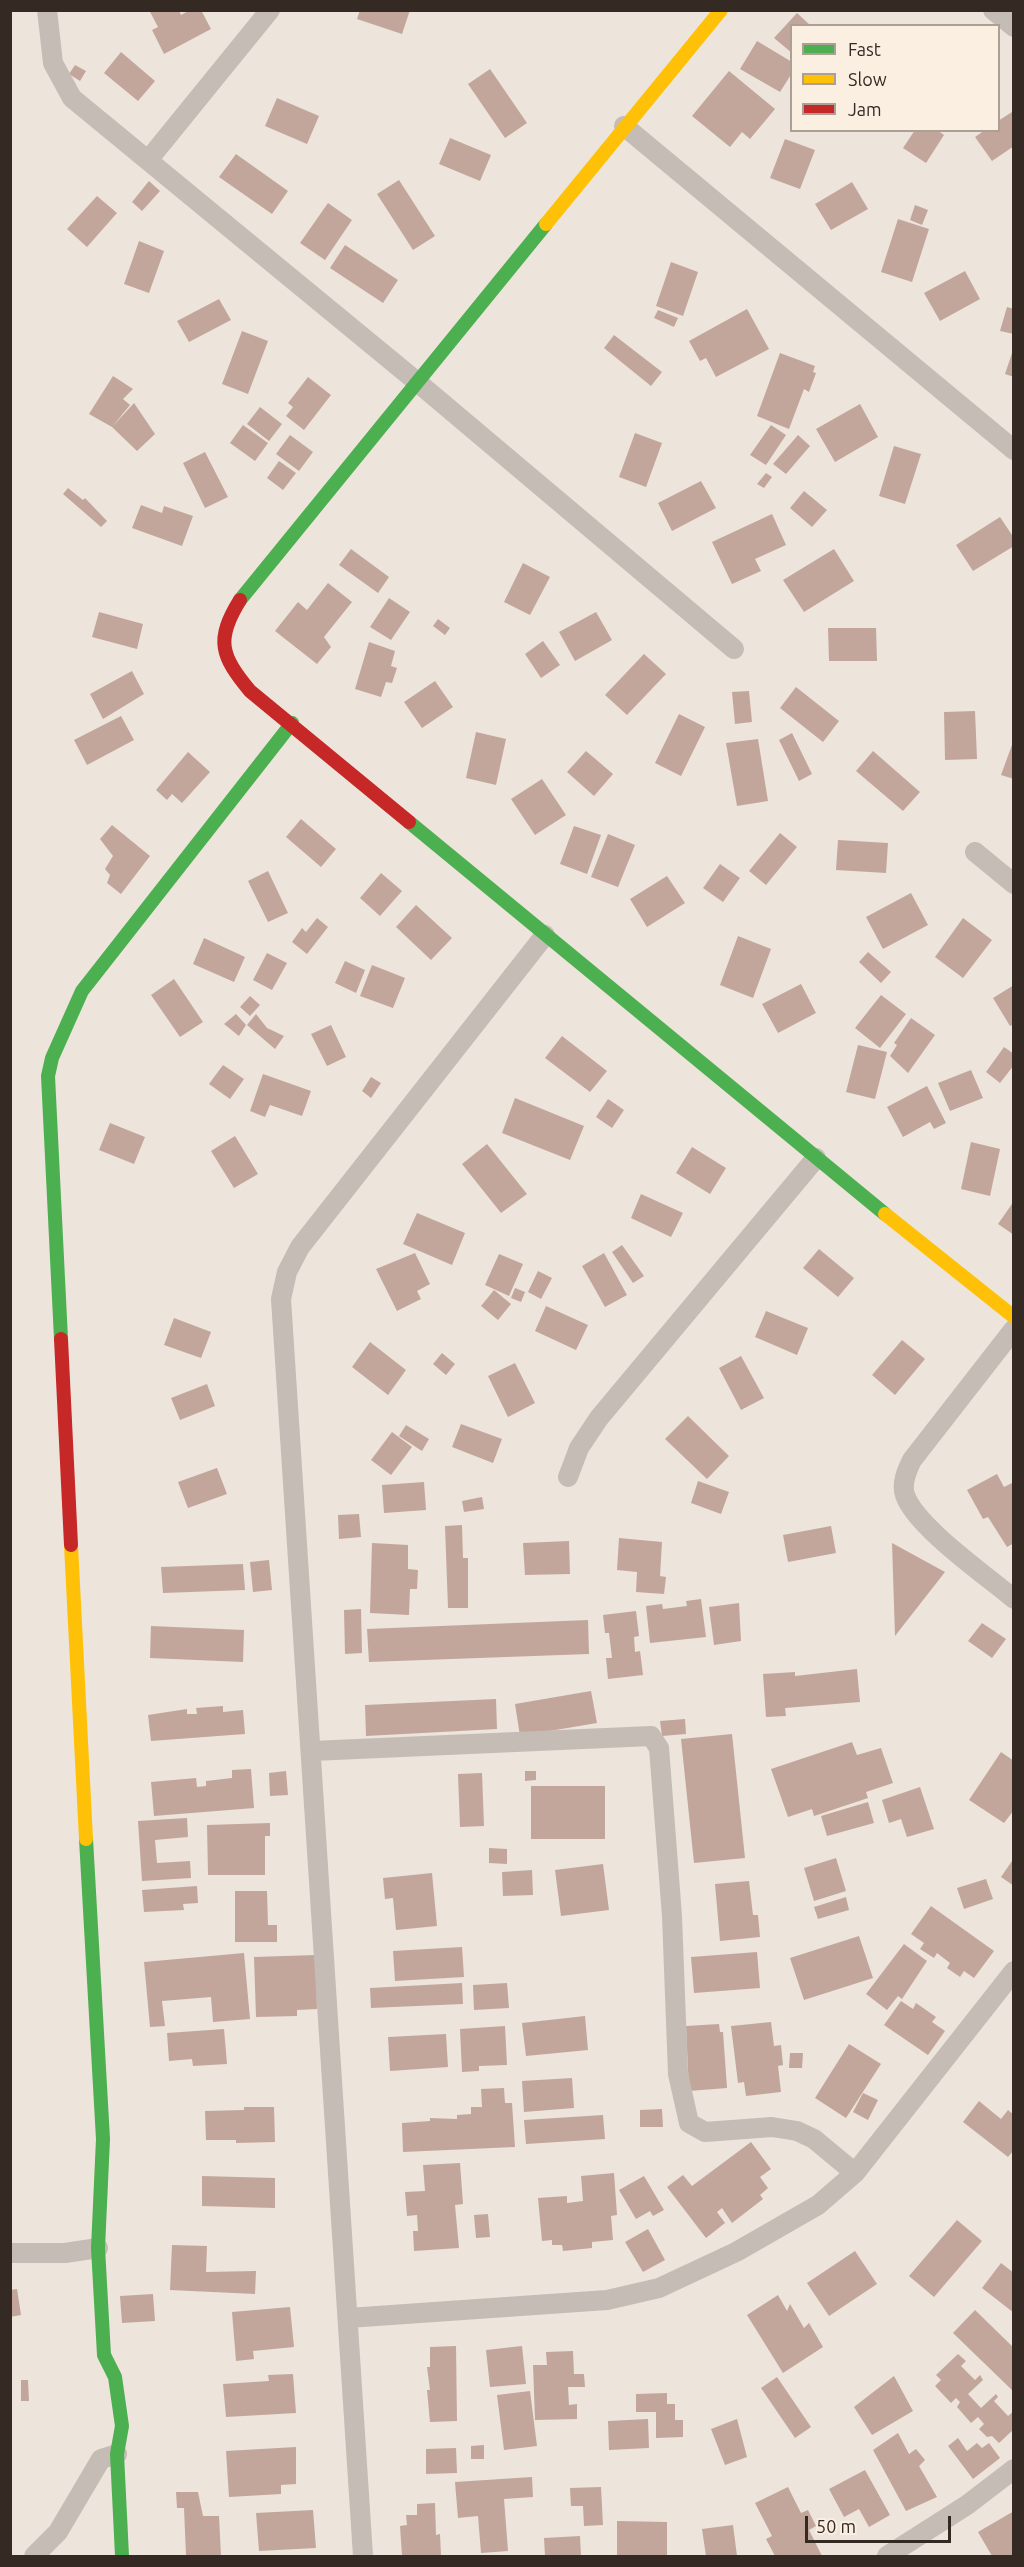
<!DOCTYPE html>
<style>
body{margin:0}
#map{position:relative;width:1024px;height:2567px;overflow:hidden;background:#ede4dc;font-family:Ubuntu,sans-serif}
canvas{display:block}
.frame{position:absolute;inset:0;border:12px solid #352924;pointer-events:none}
.legend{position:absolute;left:790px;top:24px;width:210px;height:108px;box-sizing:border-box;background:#fbefe2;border:2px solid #aca096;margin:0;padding:8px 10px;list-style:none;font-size:18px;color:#352924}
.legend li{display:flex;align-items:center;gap:12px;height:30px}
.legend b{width:30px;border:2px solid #aca096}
.scale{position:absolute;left:805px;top:2516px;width:146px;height:27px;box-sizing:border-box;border:3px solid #352924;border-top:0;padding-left:8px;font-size:18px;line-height:21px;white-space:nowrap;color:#352924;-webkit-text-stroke:4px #fbefe2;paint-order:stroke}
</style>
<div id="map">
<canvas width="1024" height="2567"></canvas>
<div class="frame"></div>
<ul class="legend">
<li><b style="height:8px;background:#4caf50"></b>Fast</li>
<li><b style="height:8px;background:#ffc107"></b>Slow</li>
<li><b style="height:8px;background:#c62828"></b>Jam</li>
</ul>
<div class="scale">50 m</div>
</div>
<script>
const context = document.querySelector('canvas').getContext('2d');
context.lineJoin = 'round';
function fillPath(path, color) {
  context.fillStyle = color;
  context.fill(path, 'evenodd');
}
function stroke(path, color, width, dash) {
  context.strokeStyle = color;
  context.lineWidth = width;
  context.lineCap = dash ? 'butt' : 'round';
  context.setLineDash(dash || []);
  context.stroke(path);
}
fillPath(new Path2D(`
 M149 10H179L181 15 190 10H201L211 29 164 54 152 30 158 27Z
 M360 10H410L402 34 357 19Z
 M797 13 811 26H792V53L774 38Z
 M757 41 792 62V73L780 92 740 69Z
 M121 52 155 81 138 101 104 73Z
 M75 65 86 71 80 81 69 74Z
 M490 69 527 123 505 138 468 84Z
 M729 71 775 109 750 139 742 132 730 147 692 116Z
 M277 98 319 116 307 144 265 126Z
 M1012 112 1014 146 992 161 975 137 985 130H998V121Z
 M915 130H937L944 135 926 163 903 148Z
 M450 138 491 155 480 181 439 164Z
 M785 139 815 150 800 189 770 178Z
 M236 154 288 191 272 214 219 177Z
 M399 180 435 236 413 250 377 194Z
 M149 181 160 191 142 211 132 202Z
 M852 182 868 209 831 230 815 204Z
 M97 196 117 213 87 247 67 229Z
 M328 203 352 220 325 260 300 243Z
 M915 205 928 210 922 225 910 220Z
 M898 219 929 229 912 282 881 272Z
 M139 241 164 251 149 293 124 284Z
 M345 245 398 280 383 303 330 268Z
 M671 262 698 272 683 316 656 306Z
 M965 271 980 299 940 321 924 293Z
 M219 299 231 320 189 342 177 321Z
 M1007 307 1014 309V334L1000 331Z
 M747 309 769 349 716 377 706 358 700 361 689 341Z
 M658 310 678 318 674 327 654 318Z
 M242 331 268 341 248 394 222 384Z
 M614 335 662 372 651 386 604 348Z
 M1014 347V377L1005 374Z
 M780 353 815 366 813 372 816 373 809 392 804 389 789 429 757 416Z
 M113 376 133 389 123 399 130 405 112 427 89 414Z
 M308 377 331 395 304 430 286 416 293 407 288 403Z
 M134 403 155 434 137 451 112 427Z
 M860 404 878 437 835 462 816 429Z
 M260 407 282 424 269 441 247 424Z
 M243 425 268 443 255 461 230 443Z
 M771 425 786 435 766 465 750 455Z
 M635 433 662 443 646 487 619 477Z
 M290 435 313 452 299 471 276 454Z
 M798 435 810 446 786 474 773 464Z
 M894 446 921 454 905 504 879 496Z
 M205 452 228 497 205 508 183 463Z
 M279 461 296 473 283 490 267 478Z
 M766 473 772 477 764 488 757 484Z
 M701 481 716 508 672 531 658 503Z
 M68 488 83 500 85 498 107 521 101 527 63 494Z
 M804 491 827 510 812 527 790 508Z
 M141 505 162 513 164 506 193 516 182 546 132 528Z
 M772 514 786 545 755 559 761 571 732 584 712 542Z
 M1000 517 1014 538V546L973 571 956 545Z
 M351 549 389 577 378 593 339 565Z
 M834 549 854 581 804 612 783 580Z
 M523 563 550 577 530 615 504 602Z
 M328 583 352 602 324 637 331 647 317 664 275 631 298 602 307 610Z
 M389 598 410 612 391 640 370 627Z
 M99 612 143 624 137 649 92 637Z
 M596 612 612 640 575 661 559 632Z
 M438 619 450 628 445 635 433 626Z
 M828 628H876L877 661H829Z
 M543 641 560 665 541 678 525 654Z
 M369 642 395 651 391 666 397 668 392 683 386 682 381 697 355 689Z
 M644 654 666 674 627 715 605 695Z
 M132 671 144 694 103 719 90 694Z
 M435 681 453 707 422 728 404 702Z
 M796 687 839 721 823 742 780 708Z
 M749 691 752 722 735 724 732 692Z
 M975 711 977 759 945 760 944 712Z
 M679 714 705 727 681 776 655 763Z
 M121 716 134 740 87 765 74 740Z
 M476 732 506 739 496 785 466 778Z
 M792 733 812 774 799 781 779 740Z
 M758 739 768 801 737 806 726 743Z
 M1013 742H1014V779L1001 775Z
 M586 751 613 774 594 796 567 772Z
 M873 751 920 792 903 811 856 771Z
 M188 752 210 772 182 803 172 794 167 800 156 790Z
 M542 779 566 815 535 835 511 799Z
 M301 819 336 849 321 867 286 837Z
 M112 825 150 856 121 894 107 883 110 875 105 869 113 856 100 839Z
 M574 826 601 835 587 874 560 864Z
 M780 833 797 847 766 885 749 871Z
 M608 834 635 845 618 887 591 877Z
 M838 840 888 843 886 873 836 870Z
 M720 864 740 878 723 902 703 888Z
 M268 871 288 913 268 922 248 881Z
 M381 873 402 891 380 916 360 898Z
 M667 876 685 903 647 927 630 899Z
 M911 893 928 925 883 949 866 917Z
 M416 905 452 938 431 960 396 927Z
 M317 918 328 927 307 954 292 942 302 928 306 932Z
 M963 918 992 940 963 978 935 957Z
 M738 936 771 949 753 998 720 985Z
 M204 938 245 957 234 982 193 964Z
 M868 952 891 972 881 983 859 962Z
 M267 953 287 963 272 990 253 980Z
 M345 961 365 970 356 993 335 983Z
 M372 965 405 978 393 1008 360 996Z
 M174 979 203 1022 180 1037 151 995Z
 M801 984 816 1013 778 1033 762 1004Z
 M1014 985V1024L1010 1026 993 998Z
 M881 995 906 1014 880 1048 855 1028Z
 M250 996 260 1005 250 1016 240 1007Z
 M236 1014 246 1025 239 1036 224 1024Z
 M256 1014 267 1028 284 1036 275 1049 247 1025Z
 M911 1018 935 1035 908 1073 890 1056 897 1045 894 1043Z
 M331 1025 346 1057 327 1066 311 1034Z
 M562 1036 607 1071 590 1092 545 1058Z
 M858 1045 887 1052 875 1099 846 1092Z
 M1004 1047 1014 1054V1065L1000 1083 986 1072Z
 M223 1065 244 1079 230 1099 209 1084Z
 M971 1070 983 1098 950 1111 938 1083Z
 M263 1074 311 1091 302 1116 270 1105 265 1117 250 1111Z
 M371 1077 381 1083 371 1098 362 1091Z
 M927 1086 946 1123 934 1129 930 1122 903 1137 887 1107Z
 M515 1098 584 1126 570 1160 502 1133Z
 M608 1099 624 1110 612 1128 596 1117Z
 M110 1123 145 1137 134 1164 99 1150Z
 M235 1136 258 1174 234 1188 211 1151Z
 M971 1142 1000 1149 990 1196 961 1189Z
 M487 1144 527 1194 501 1213 462 1164Z
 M692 1147 726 1168 710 1194 676 1173Z
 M641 1194 683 1213 671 1237 631 1218Z
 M1014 1201V1235L998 1224Z
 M417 1213 465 1233 452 1265 403 1244Z
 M622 1245 644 1276 633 1283 612 1252Z
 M819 1249 854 1278 838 1297 803 1268Z
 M415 1253 430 1284 417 1291 421 1299 397 1311 376 1269Z
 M604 1253 627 1295 605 1307 582 1266Z
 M499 1254 523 1264 509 1296 485 1285Z
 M538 1271 552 1278 541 1299 528 1292Z
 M515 1288 525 1292 521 1302 511 1298Z
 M494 1290 511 1304 498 1320 481 1306Z
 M546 1306 588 1325 576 1350 535 1331Z
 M766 1311 808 1328 797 1355 755 1337Z
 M174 1318 211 1332 201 1358 164 1345Z
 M902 1340 925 1359 895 1395 872 1375Z
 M370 1342 406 1370 388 1395 352 1367Z
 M442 1353 455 1364 446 1375 433 1364Z
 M741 1356 764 1398 741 1410 719 1368Z
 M515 1363 535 1403 508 1417 488 1376Z
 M207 1384 215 1406 180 1420 171 1398Z
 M688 1416 729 1456 707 1479 665 1439Z
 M461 1424 502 1439 493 1463 452 1447Z
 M406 1425 429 1439 422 1451 399 1436Z
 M392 1432 412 1447 391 1475 371 1460Z
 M217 1468 227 1494 188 1508 178 1482Z
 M997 1474 1004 1487 1014 1482V1543L1007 1547 988 1517 983 1519 967 1490Z
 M698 1481 729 1492 721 1514 691 1503Z
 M424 1482 426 1510 384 1513 382 1485Z
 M482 1497 484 1509 464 1512 462 1501Z
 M359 1514 361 1537 339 1539 338 1515Z
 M462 1525 463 1558H468V1608H448L445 1526Z
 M831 1526 836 1553 788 1562 783 1535Z
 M619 1538 662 1542 660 1576 666 1577 664 1594 636 1592 637 1572 617 1570Z
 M569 1541 570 1574 525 1575 523 1543Z
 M372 1543 408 1545V1569L418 1570 417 1589H410L409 1615 370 1613Z
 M892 1543 945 1572 895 1636Z
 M269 1560 272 1590 253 1592 250 1562Z
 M243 1564 245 1590 163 1593 161 1567Z
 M701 1599 706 1637 650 1643 646 1606 662 1604 663 1609 687 1606 686 1601Z
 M739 1603 741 1641 714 1645 709 1607Z
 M361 1609 362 1653 345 1654 344 1610Z
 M636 1611 639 1636 634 1637 635 1652 640 1651 643 1675 608 1679 606 1658H612L609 1633H605L603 1615Z
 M588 1620 589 1654 369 1662 367 1629Z
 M982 1623 1006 1639 992 1658 968 1641Z
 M151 1626 244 1630 243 1662 150 1658Z
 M857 1669 860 1702 785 1708 786 1716 766 1717 763 1674 795 1672V1676Z
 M591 1691 597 1723 520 1736 515 1704Z
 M496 1699 497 1729 366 1736 365 1705Z
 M223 1706V1712L243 1710 245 1734 151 1741 148 1715 187 1709V1714H197L196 1708Z
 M685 1719 686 1734 662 1736 660 1721Z
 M732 1734 745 1858 694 1863 681 1739Z
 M852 1742 857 1755 881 1748 893 1783 866 1792 868 1798 814 1816 812 1809 788 1817 771 1769Z
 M1001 1752 1014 1761V1810L1004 1823 969 1800Z
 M251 1769 254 1808 154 1816 151 1782 196 1778 197 1787 206 1786V1781L232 1778V1770Z
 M286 1771 288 1795 270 1796 269 1773Z
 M525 1771H536V1780L525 1781Z
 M482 1773 484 1826 460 1827 458 1774Z
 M531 1786H605V1839H531Z
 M920 1787 934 1829 907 1837 901 1819 889 1823 882 1800Z
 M868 1802 874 1823 827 1836 821 1816Z
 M187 1818 188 1837 155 1840 157 1863 190 1861 191 1878 142 1881 138 1821Z
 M270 1823V1836H265V1875H208L207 1825Z
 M489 1848 507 1849V1864L489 1863Z
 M836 1858 846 1891 814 1901 804 1868Z
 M1014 1858V1886L1001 1877Z
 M603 1864 609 1910 561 1916 555 1870Z
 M532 1870 533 1895 503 1896 502 1872Z
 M432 1873 437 1926 396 1930 393 1898 385 1899 383 1878Z
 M986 1879 993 1899 964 1909 957 1888Z
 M749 1881 753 1915H758L760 1937 720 1941 715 1884Z
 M197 1886 198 1903 183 1904 184 1910 144 1912 142 1890Z
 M235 1891H267L268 1925H277V1942H235Z
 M846 1897 849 1910 818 1919 814 1907Z
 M931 1906 994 1951 974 1978 964 1971 960 1977 947 1968 950 1963 937 1953 934 1958 920 1949 924 1943 911 1934Z
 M859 1936 873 1978 804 2000 790 1958Z
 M904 1944 927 1961 902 1999 898 1996 887 2010 866 1994Z
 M462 1947 464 1977 395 1981 393 1951Z
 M757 1952 760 1988 694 1993 691 1957Z
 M244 1953 250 2019 213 2022 211 1997 162 2001 165 2026 150 2027 144 1962Z
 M316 1955 317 2009 297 2010V2016L256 2017 254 1957Z
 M462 1983 463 2004 371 2008 370 1988Z
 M507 1983 509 2008 474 2010 473 1985Z
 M901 2001 913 2009 916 2003 936 2017 932 2022 945 2031 928 2055 884 2025Z
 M585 2016 588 2050 526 2056 522 2023Z
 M771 2022 774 2046 781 2045 783 2065 778 2066 781 2092 746 2096 744 2082 738 2083 731 2026Z
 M719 2024 720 2032H723L727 2088 689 2091 686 2026Z
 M505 2026 507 2065 479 2066V2071L462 2072 460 2029Z
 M224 2029 227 2064 193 2066 192 2059 169 2061 167 2033Z
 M446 2034 448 2067 390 2071 388 2037Z
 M849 2044 881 2064 846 2118 815 2098Z
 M790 2053H803L802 2068H789Z
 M572 2078 574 2108 524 2112 522 2081Z
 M504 2088 505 2103H512L515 2147 403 2152 402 2123 430 2121V2118L457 2119V2115L471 2114V2107H482L481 2089Z
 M863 2093 878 2100 868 2120 853 2112Z
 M979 2101 1001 2119 1008 2110 1014 2115V2150L1008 2157 963 2122Z
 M244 2107H274L275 2142 236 2143V2140H206L205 2111 244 2110Z
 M662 2109 663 2127H640V2110Z
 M603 2115 605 2139 526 2144 524 2120Z
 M751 2142 771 2169 760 2177 768 2188 760 2195 763 2199 732 2223 722 2208 717 2212 725 2223 706 2238 667 2187 683 2175 692 2186Z
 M460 2163 463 2204 455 2205 459 2248 414 2251 413 2231H418L417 2215 407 2216 405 2192 425 2191 423 2165Z
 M614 2173 617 2215 611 2216 613 2240 592 2242V2248L563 2251 562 2245H552V2240L542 2241 538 2198 567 2196V2203L583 2201 581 2176Z
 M202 2176 275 2178V2208L202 2206Z
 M644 2176 664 2210 653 2216 650 2211 636 2219 619 2190Z
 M488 2214 490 2237 476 2238 474 2215Z
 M957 2220 982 2241 934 2297 909 2276Z
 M648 2229 665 2260 643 2272 625 2242Z
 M172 2245 207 2246 206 2272 256 2271 255 2294 170 2290Z
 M855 2251 877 2284 829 2316 807 2283Z
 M1001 2263 1014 2273V2313L982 2288Z
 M17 2289 21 2315 10 2317V2290Z
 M153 2294 155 2321 122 2323 120 2296Z
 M778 2295 787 2311 790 2304 804 2328 809 2323 823 2347 783 2373 747 2315Z
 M290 2307 294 2347 253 2351 254 2359 236 2361 232 2312Z
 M975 2310 1014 2348V2392L953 2333Z
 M456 2346 457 2421 430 2422 427 2390H430L427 2367H430V2347Z
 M522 2346 526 2384 490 2387 486 2350Z
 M573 2351 574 2374H584L585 2387H568L569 2405 577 2404V2419L535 2420 533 2365H547L546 2352Z
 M958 2354 966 2361 961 2366 975 2380 980 2375 983 2380 968 2394 981 2408 996 2394 998 2397 994 2401 1008 2416 1014 2411V2429L999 2443 992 2436 987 2437 979 2429 984 2424 978 2417 971 2423 957 2407 960 2402 956 2398 951 2403 935 2386 941 2380 936 2375Z
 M293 2374 296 2413 226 2417 223 2384 269 2381 268 2375Z
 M894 2376 913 2411 872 2435 854 2407Z
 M777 2377 811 2427 795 2438 761 2388Z
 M21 2380H28L29 2401H21Z
 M530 2391 537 2446 504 2450 497 2395Z
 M667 2393V2404H675V2420H683V2437L656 2438V2412H636V2394Z
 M648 2419 649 2448 609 2450 608 2421Z
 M737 2419 747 2457 725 2465 711 2429Z
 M898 2433 909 2454 916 2449 925 2460 919 2466 937 2497 906 2511 873 2450Z
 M958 2438 967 2451 977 2443 982 2448 989 2443 1000 2458 973 2479 948 2446Z
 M484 2445V2459H471V2446Z
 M296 2447V2484L281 2485V2494L229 2497 226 2451Z
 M456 2448 457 2473 426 2474V2449Z
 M865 2470 890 2515 869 2527 859 2509 844 2517 829 2489Z
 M532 2477 533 2497 504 2499 508 2551 481 2553 478 2516 458 2518 455 2482Z
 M601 2487 603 2525 584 2526 583 2506H571L570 2488Z
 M788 2487 801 2513 808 2510 816 2526 809 2530 822 2556H775L766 2539 772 2536 755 2503Z
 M176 2492H198L203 2516H219L221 2556H186L184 2508H177Z
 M435 2503 436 2535 440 2534 441 2556H402L400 2526 407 2525 406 2515H417V2504Z
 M313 2510 316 2548 259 2551 256 2513Z
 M1014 2511V2556H992L978 2532Z
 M617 2521 667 2522V2556H617Z
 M733 2525 737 2556H706L702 2529Z
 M580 2536 581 2556H545L544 2538Z`), '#c2a69c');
stroke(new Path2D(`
 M47 10 53 63 72 98 416 381 734 649
 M993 10 1014 27
 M624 126 1014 450
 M149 159 270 10
 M975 852 1014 884
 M1014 1329 912 1460C907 1470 901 1483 905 1495 915 1526 987 1576 1014 1599
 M568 1477 579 1448 599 1418 816 1158
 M312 1751 651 1736 659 1748 672 1916 678 2074 689 2123 705 2132 772 2127 797 2131 814 2139 855 2173
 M10 2253H65L98 2248
 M348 2318 607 2300 659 2288 736 2252 818 2205 855 2173 1014 1971
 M34 2556 58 2532 101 2459 117 2454
 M363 2556 281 1299 287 1272 300 1247 545 935
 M887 2556 967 2505 1014 2469`), '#c5bcb6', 20);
stroke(new Path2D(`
 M240 600 546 224
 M409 822 885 1214
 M61 1339 48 1076 52 1058 82 991 292 723
 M86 1839 103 2139 98 2248 104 2355 115 2377 122 2426 117 2454 122 2556`), '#4caf50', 14);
stroke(new Path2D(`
 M546 224 721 10
 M885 1214 1014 1317
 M71 1545 86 1839`), '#ffc107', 14);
stroke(new Path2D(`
 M240 600C215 640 221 656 250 691L409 822
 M61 1339 71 1545`), '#c62828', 14);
</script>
